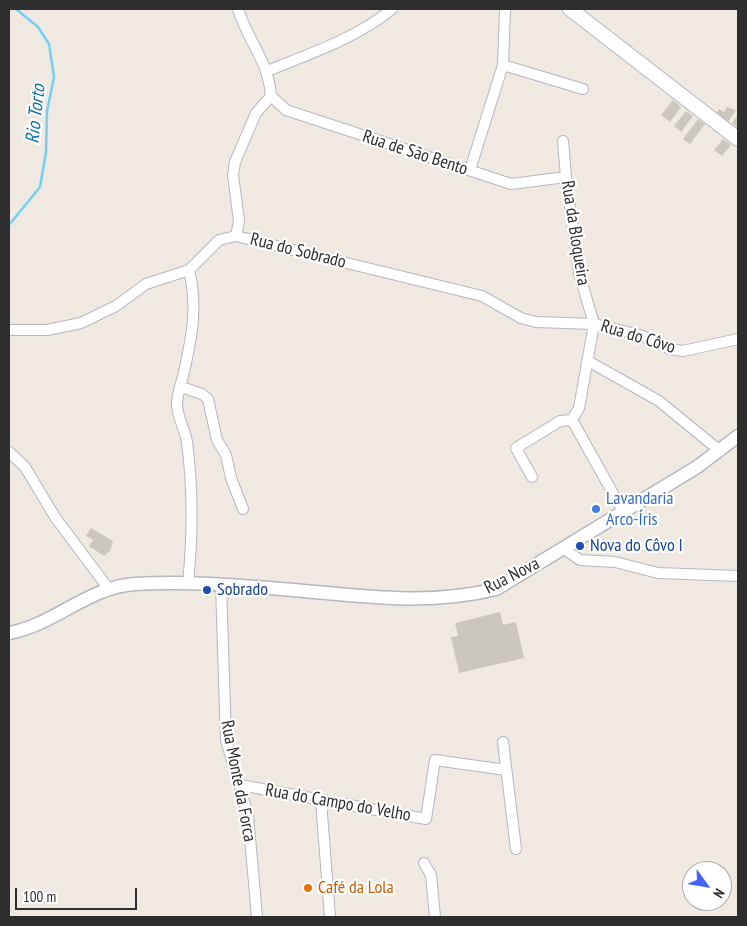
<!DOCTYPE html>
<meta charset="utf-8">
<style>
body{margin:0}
#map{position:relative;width:747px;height:926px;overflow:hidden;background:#efe9e1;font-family:"PT Sans Narrow",sans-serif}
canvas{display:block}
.frame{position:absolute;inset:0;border:10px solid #2e2e2e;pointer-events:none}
.north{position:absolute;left:682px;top:861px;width:50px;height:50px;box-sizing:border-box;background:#fff;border:1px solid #ababab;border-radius:50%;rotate:122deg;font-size:14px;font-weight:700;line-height:20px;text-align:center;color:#2e2e2e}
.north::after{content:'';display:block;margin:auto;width:18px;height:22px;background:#4264fb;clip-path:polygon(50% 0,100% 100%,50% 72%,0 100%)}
.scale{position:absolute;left:15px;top:888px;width:122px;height:22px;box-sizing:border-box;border:2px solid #2e2e2e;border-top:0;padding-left:6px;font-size:15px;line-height:18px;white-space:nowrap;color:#2e2e2e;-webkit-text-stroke:4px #fff;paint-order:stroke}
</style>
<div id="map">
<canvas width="747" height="926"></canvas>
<div class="frame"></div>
<div class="north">N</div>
<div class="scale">100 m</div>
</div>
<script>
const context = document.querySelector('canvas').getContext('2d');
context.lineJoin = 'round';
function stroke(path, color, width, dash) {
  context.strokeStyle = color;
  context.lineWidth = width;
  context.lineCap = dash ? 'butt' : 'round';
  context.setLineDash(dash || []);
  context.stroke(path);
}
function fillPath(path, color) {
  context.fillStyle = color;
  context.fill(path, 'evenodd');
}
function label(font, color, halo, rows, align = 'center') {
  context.font = font + ' "PT Sans Narrow",sans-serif';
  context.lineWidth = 4.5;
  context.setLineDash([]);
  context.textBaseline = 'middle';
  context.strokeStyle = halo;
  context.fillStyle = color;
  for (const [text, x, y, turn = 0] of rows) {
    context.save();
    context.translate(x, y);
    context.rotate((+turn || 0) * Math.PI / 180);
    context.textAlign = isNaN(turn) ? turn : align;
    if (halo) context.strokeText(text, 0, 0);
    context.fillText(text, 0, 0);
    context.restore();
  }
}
stroke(new Path2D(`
 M9 225 40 187 46 152 47 111 54 77 49 44 38 27 16 9`), '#75cff0', 2.5);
fillPath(new Path2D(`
 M673 100 681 107 670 122 661 115Z
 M727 107 736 110 728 122 721 118 722 116 716 114 719 109 724 112Z
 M686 111 693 116 681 132 674 126Z
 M738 115V128L732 123Z
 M698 119 705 124 690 144 683 139Z
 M723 139 731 145 722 156 714 150Z
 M91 528 113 541 110 551 104 556 89 546 93 540 86 536Z
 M500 612 503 625 516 622 524 658 459 673 451 637 458 636 455 623Z`), '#cbc7bf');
const minor = new Path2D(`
 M503 65 583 89
 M267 71C309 54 357 38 392 9
 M271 96 286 110 511 184 566 177
 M563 141 566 177 579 273 594 324 579 408 572 420
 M470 170 503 65 505 9
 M236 236 239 221 233 175 235 162 256 113 271 96C268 59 248 42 238 9
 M9 330H47L81 323 116 306 146 284 189 270 219 240 236 236 482 296 521 318 536 322 594 324 640 335 670 349 683 351 738 339
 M588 361 659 401 720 451
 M181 387 202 394 208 399 217 440 226 455 231 478 243 509
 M572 420 624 513
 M9 452 25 467 55 517 108 588
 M532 477 516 448 560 421 572 420
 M564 549 580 560 615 562 658 573 738 576
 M188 583C193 535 193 489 187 442 185 428 176 416 177 402 178 392 182 381 184 372 192 336 198 306 189 270
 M221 585 226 740 248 815 257 917
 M503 742 516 849
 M240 785 426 819 435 760 506 770
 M321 801 330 917
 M424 863 431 875 435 917`);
const tertiary = new Path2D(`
 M9 633C54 625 88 587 135 584 191 581 248 586 304 591 369 597 432 605 496 589L697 467 738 436`);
const secondary = new Path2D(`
 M570 9 738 139`);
stroke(minor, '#b4b7c1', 12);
stroke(tertiary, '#b4b7c1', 15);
stroke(secondary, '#b4b7c1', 16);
stroke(minor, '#fff', 10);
stroke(tertiary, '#fff', 12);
stroke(secondary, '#fff', 14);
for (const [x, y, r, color] of [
 [596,509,5,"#3f7fe0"],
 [580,546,5,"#1a4fb4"],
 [207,590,5,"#1a4fb4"],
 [308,888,5,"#e8710a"]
]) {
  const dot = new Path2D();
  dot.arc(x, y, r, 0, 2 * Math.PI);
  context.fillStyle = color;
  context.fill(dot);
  stroke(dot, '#fff', 2);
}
label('18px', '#2e2e2e', '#fff', [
 ["Rua de São Bento",415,153,18],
 ["Rua da Bloqueira",575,233,81],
 ["Rua do Sobrado",298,251,14],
 ["Rua do Côvo",638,337,17],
 ["Rua Nova",512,576,-27],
 ["Rua Monte da Forca",238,781,79],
 ["Rua do Campo do Velho",338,803,10]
]);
label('18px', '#366cbe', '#fff', [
 ["Lavandaria",606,499],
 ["Arco-Íris",606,520]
], 'left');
label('18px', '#164399', '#fff', [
 ["Nova do Côvo I",590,546],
 ["Sobrado",217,590]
], 'left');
label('18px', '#c56008', '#fff', [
 ["Café da Lola",318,888]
], 'left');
label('italic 19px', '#0d6fa3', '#fff', [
 ["Rio Torto",36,114,-84]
]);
</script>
